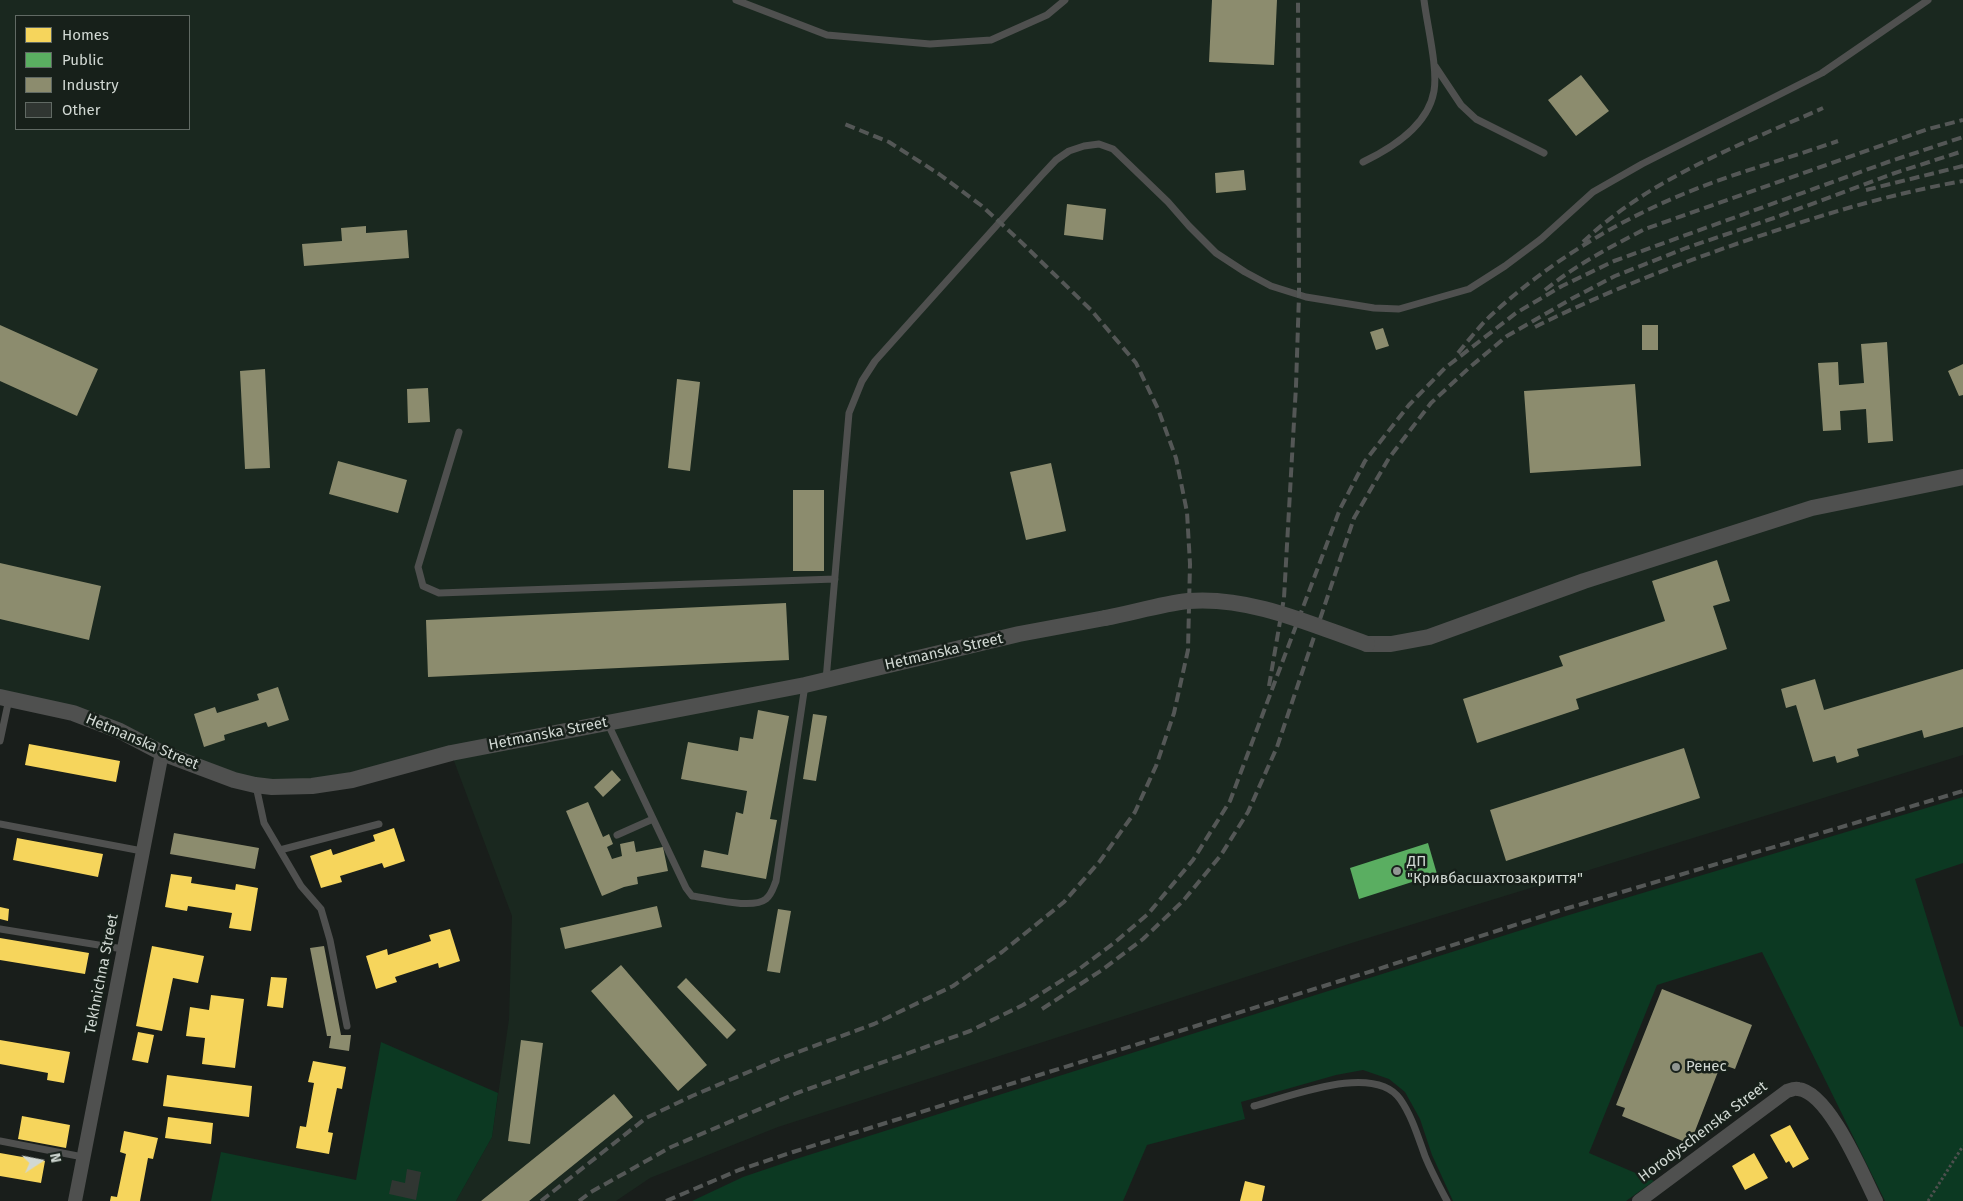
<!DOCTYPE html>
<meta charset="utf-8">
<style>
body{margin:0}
#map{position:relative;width:1963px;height:1201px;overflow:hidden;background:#191e1b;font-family:"Fira Sans",sans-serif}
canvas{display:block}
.legend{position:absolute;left:15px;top:15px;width:175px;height:115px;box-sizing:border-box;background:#17201a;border:1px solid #616a64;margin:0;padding:6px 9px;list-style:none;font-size:15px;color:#d1d8d3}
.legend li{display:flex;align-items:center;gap:10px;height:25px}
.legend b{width:25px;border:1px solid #616a64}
.north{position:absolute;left:15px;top:1136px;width:50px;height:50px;-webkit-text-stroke:4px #17201a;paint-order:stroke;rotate:79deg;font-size:14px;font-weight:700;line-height:20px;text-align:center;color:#d1d8d3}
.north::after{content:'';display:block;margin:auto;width:18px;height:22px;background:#d1d8d3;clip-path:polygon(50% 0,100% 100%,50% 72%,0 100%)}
</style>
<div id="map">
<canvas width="1963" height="1201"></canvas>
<ul class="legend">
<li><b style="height:14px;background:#f6d55c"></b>Homes</li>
<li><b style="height:14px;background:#5aae61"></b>Public</li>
<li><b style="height:14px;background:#8c8c6e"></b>Industry</li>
<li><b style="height:14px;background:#303632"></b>Other</li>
</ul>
<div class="north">N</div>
</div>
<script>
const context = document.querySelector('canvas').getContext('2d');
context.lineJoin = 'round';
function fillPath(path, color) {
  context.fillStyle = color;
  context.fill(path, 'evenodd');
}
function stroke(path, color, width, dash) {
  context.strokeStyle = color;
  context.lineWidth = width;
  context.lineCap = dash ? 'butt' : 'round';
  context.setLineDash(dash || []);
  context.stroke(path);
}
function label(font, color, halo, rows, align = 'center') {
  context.font = font + ' "Fira Sans",sans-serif';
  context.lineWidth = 5;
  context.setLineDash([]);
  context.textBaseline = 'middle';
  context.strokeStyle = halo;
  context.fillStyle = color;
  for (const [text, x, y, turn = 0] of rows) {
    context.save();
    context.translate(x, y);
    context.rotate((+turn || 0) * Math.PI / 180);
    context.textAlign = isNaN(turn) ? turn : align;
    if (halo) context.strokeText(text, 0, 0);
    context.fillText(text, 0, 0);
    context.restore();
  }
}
fillPath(new Path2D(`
 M0 0H1963V755L1355 942 778 1127 650 1178 616 1201H456L492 1137 509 1019 512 916 451 753 272 787 120 731 0 697ZM16 16H189V129H16Z`), '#1a281f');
fillPath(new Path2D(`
 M1963 797V863L1915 879 1960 1026 1963 1027V1201H1885L1762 952 1657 985 1589 1153 1654 1181 1626 1201H1453L1432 1155 1420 1119 1405 1092 1389 1079 1363 1070 1336 1075 1241 1102 1245 1119 1147 1145 1123 1201H692L743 1177 796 1159 1569 915Z
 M381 1042 498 1093 492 1137 456 1201H211L221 1152 356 1180Z`), '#0c3922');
fillPath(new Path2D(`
 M29 744 120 761 116 782 25 765Z
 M394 828 405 861 384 868 382 863 340 876 342 882 321 888 310 856 331 849 333 855 375 841 373 835Z
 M17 838 103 854 98 877 13 860Z
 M171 874 192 877 191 883 235 890 236 884 258 888 251 931 229 928 232 913 188 906 187 911 165 907Z
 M0 907 9 909 8 921 0 919Z
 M450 929 460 961 439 968 438 963 395 977 397 982 376 989 366 956 387 949 388 955 431 941 429 935Z
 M0 938 89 953 85 974 0 960Z
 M152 946 204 956 198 983 173 978 162 1031 136 1026Z
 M271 977 287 978 283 1008 267 1006Z
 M211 995 244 999 235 1068 202 1064 205 1038 186 1036 190 1007 209 1010Z
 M138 1032 154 1035 148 1063 132 1060Z
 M0 1040 70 1052 64 1083 47 1080 48 1073 0 1064Z
 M313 1061 346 1067 342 1089 337 1088 328 1132 333 1133 329 1154 296 1148 300 1126 306 1127 314 1083 308 1082Z
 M167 1075 252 1086 249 1117 163 1106Z
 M22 1116 70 1125 66 1148 18 1139Z
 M168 1117 213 1123 211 1144 165 1138Z
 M1790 1125 1809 1159 1793 1168 1789 1161 1786 1163 1770 1135Z
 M124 1131 158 1138 153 1159 148 1158 140 1201H110L111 1196 117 1197 126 1154 120 1152Z
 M0 1153 45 1161 41 1183 0 1176Z
 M1754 1153 1768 1178 1745 1190 1732 1166Z
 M1245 1181 1265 1186 1262 1201H1240Z`), '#f6d55c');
fillPath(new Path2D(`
 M1428 843 1437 874 1359 899 1350 868Z`), '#5aae61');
fillPath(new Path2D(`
 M1212 0H1277L1274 65 1209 62Z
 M1581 75 1609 111 1576 136 1548 100Z
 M1244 170 1246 190 1216 193 1215 173Z
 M1067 204 1106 209 1103 240 1064 235Z
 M366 226V233L407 230 409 258 304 266 302 244 342 241 341 228Z
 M0 325 98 369 77 416 0 381Z
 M1642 325H1658V350H1642Z
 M1383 328 1389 346 1376 350 1370 332Z
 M1887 342 1893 441 1868 443 1866 409 1840 411 1841 430 1823 431 1818 363 1838 362 1839 385 1864 383 1861 344Z
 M1963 364V395L1959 396 1948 371Z
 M265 369 270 468 245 469 240 371Z
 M677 379 700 382 690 471 668 468Z
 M1635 384 1641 466 1530 473 1524 391Z
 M428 388 430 422 408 423 407 389Z
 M338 461 407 480 398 513 329 494Z
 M1051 463 1066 531 1026 540 1010 472Z
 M793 490H824V571H793Z
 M1717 560 1730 601 1713 606 1727 649 1576 699 1579 709 1477 743 1463 699 1563 666 1559 656 1665 621 1652 581Z
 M0 563 101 586 89 640 0 619Z
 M786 603 789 660 428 677 426 620Z
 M1963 669V727L1924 738 1922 730 1857 749 1859 756 1837 763 1835 756 1813 762 1796 705 1786 708 1781 689 1815 679 1824 710Z
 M278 687 289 720 268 727 266 722 224 735 225 740 204 747 194 714 215 707 217 713 259 700 257 694Z
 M758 710 789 716 770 819 777 820 766 879 701 867 704 850 728 855 736 812 743 814 747 791 681 779 688 742 738 751 740 737 753 739Z
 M813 714 827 716 816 781 803 779Z
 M1684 748 1700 798 1506 861 1490 810Z
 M612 770 621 780 603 797 594 787Z
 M588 802 603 837 609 834 613 844 607 847 612 859 622 856 620 844 634 841 636 852 663 847 668 871 637 877 638 884 624 887 602 896 566 811Z
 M174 833 259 848 255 869 170 854Z
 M657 906 662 927 565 949 560 928Z
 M778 909 791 911 780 973 767 971Z
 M324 946 341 1035H351L349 1051 329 1048 331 1036H327L310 948Z
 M621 965 707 1065 678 1091 591 991Z
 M686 978 736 1030 727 1039 677 987Z
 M1662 989 1752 1025 1735 1069 1721 1064 1690 1144 1622 1116 1625 1108 1616 1105Z
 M521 1040 543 1043 530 1144 508 1141Z
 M614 1094 633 1117 529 1201H481Z`), '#8c8c6e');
fillPath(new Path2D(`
 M407 1169 421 1172 416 1200 389 1194 392 1180 405 1183Z`), '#303632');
stroke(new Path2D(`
 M1928 1201 1963 1146`), '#4d504e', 3, [2.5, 2.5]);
stroke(new Path2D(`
 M736 0 827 35 930 44 991 40 1047 15 1065 0
 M1435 66 1461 105 1476 119 1544 153
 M1363 162C1392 148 1428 126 1434 91 1438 68 1427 25 1424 0
 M459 432 418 567 423 586 439 593 835 579
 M826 680 849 413 862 381 875 361 1041 176 1056 160 1069 151 1084 146 1099 144 1113 149 1168 202 1189 226 1216 253 1245 272 1271 286 1306 297 1374 308 1399 309 1469 289 1505 266 1541 239 1593 192 1642 164 1822 73 1928 0
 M608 724 686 888 692 896C710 898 752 910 766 899 772 894 773 888 776 881L805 685
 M0 741 9 699
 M256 786 264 823 301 886 321 909 330 940 347 1026
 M0 824 142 851
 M617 835 653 819
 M280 850 379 824
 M0 929 123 949
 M1254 1106C1289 1097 1374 1062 1400 1099 1412 1116 1418 1137 1425 1156 1431 1171 1439 1186 1447 1201
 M0 1141 83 1157`), '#4f504f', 7);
stroke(new Path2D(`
 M75 1201 162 753
 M1639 1201 1787 1091C1790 1090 1795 1088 1798 1089 1829 1092 1863 1175 1876 1201`), '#4f504f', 14);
stroke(new Path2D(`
 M1367 644H1391L1429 637 1584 581 1812 508 1963 477
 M0 697 73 713 120 731 162 753 234 780 255 785 272 787 312 786 352 780 451 753 805 685 1019 634 1105 618`), '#4f504f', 16);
stroke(new Path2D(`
 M1866 190 1963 166
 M1583 242C1650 178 1740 145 1823 108
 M1545 290C1576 265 1610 247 1645 229L1928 129 1963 120
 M1535 327C1601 294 1670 267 1739 243 1815 217 1884 195 1963 181
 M1458 353C1467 342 1476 331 1485 321 1546 263 1622 217 1701 187 1745 170 1792 157 1838 141
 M1269 686 1284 598 1296 386 1299 295 1298 0
 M1042 1009 1102 970 1143 939 1183 901 1221 855 1248 812 1277 747 1354 518 1389 458 1431 403 1470 367 1507 336 1571 299 1615 276 1686 248 1774 218 1892 174 1963 151
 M541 1201 646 1118 692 1096 779 1059 874 1024 953 986 1002 952 1064 902 1100 861 1135 812 1156 766 1174 713 1188 650 1190 564 1187 512 1176 458 1158 409 1136 363 1091 310 1018 239 982 206 939 174 889 142 842 123
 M579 1201 591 1192 671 1147 797 1093 970 1031 1023 1005 1075 972 1114 943 1148 914 1193 860 1230 801 1340 509 1365 461 1409 405 1445 368 1516 313 1562 286 1614 261 1888 162 1963 137
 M666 1201 739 1170 793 1152 1375 970 1568 908 1963 791`), '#545756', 4, [10, 5]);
stroke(new Path2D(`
 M1105 618C1132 613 1161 604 1188 601 1250 596 1310 624 1367 644`), '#4f504f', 16);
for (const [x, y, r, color] of [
 [1397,871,5,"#919793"],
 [1676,1067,5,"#919793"]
]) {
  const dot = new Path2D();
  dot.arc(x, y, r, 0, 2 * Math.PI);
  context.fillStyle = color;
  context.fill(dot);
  stroke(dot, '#17201a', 2);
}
label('15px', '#d1d8d3', '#17201a', [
 ["Hetmanska Street",944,652,-13],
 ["Hetmanska Street",548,734,-11],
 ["Hetmanska Street",142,742,23],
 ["Tekhnichna Street",102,974,-79],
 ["Horodyschenska Street",1703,1132,-37]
]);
label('15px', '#d1d8d3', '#17201a', [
 ["ДП",1407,862],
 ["\"Кривбасшахтозакриття\"",1407,879],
 ["Ренес",1686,1067]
], 'left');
</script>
